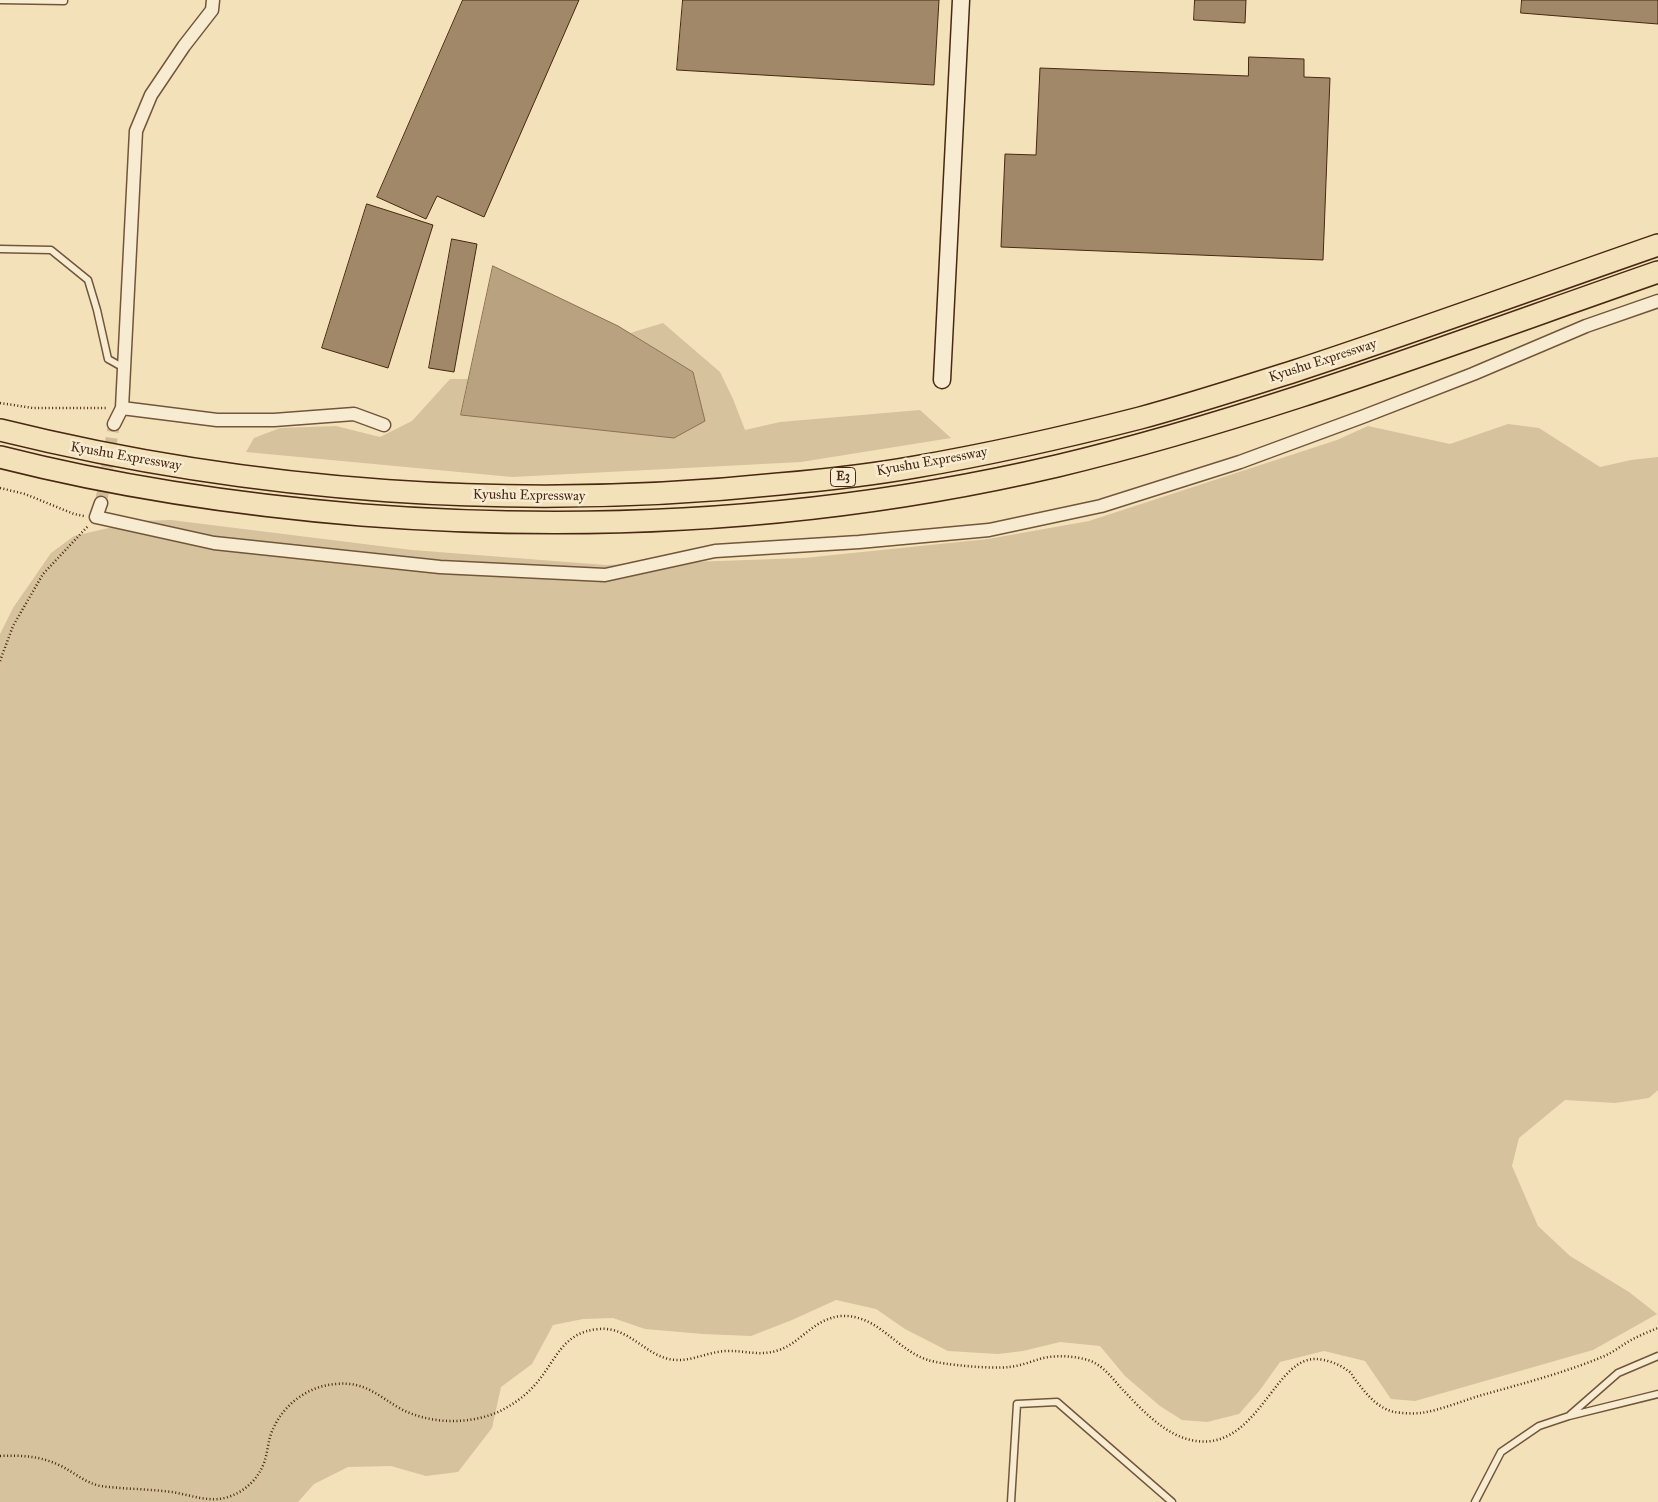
<!DOCTYPE html>
<style>
body{margin:0}
canvas{display:block;background:#f3e1ba}
</style>
<canvas width="1658" height="1502"></canvas>
<script>
const context = document.querySelector('canvas').getContext('2d');
context.lineJoin = 'round';
function fillPath(path, color) {
  context.fillStyle = color;
  context.fill(path, 'evenodd');
}
function stroke(path, color, width, dash) {
  context.strokeStyle = color;
  context.lineWidth = width;
  context.lineCap = dash ? 'butt' : 'round';
  context.setLineDash(dash || []);
  context.stroke(path);
}
function label(font, color, halo, rows, align = 'center') {
  context.font = font + ' "IM FELL Great Primer",serif';
  context.lineWidth = 5;
  context.setLineDash([]);
  context.textBaseline = 'middle';
  context.strokeStyle = halo;
  context.fillStyle = color;
  for (const [text, x, y, turn = 0] of rows) {
    context.save();
    context.translate(x, y);
    context.rotate((+turn || 0) * Math.PI / 180);
    context.textAlign = isNaN(turn) ? turn : align;
    if (halo) context.strokeText(text, 0, 0);
    context.fillText(text, 0, 0);
    context.restore();
  }
}
fillPath(new Path2D(`
 M663 323 720 372 733 399 745 430 780 422 920 410 951 438 801 462 512 477 246 452 254 438 280 428 336 426 380 437 412 421 450 379H468L461 415 693 372 630 333Z
 M1508 424 1539 428 1600 467 1631 460 1658 457V1090L1649 1098 1615 1103 1565 1100 1519 1138 1512 1166 1538 1226 1570 1256 1629 1292 1657 1314 1593 1350 1415 1401 1391 1399 1365 1361 1324 1351 1280 1362 1260 1390 1239 1414 1207 1422 1182 1420 1160 1406 1125 1376 1100 1346 1060 1342 1023 1351 998 1354 948 1351 905 1329 876 1309 836 1300 792 1320 751 1336 703 1334 645 1329 613 1318 583 1319 553 1325 532 1364 501 1387 492 1428 458 1472 426 1476 391 1466 348 1467 314 1484 298 1502H0V634L13 608 51 553 74 536 139 521 171 520 412 550 606 565 804 558 988 539 1089 521 1337 440 1368 426 1450 444Z`), '#d6c29d');
const water = new Path2D(`
 M493 266 618 326 693 372 705 421 674 438 461 415Z`);
fillPath(water, '#b9a280');
stroke(water, '#8c7153', 1);
const building = new Path2D(`
 M463 0H579L484 217 437 196 426 219 377 197Z
 M683 0H939L934 85 677 70Z
 M1195 0H1246L1245 23 1194 20Z
 M1522 0H1658V24L1521 13Z
 M1249 57 1304 59V77L1330 78 1323 260 1001 247 1005 154 1036 155 1040 68 1248 76Z
 M367 204 433 225 388 368 322 348Z
 M452 239 477 244 454 372 429 368Z`);
fillPath(building, '#a18868');
stroke(building, '#482810', 1);
stroke(new Path2D(`
 M101 503 114 424`), '#d1bc98', 12, [12, 6]);
const lane = new Path2D(`
 M0 0 64 1
 M0 249 51 250 88 280 97 310 108 359 124 368
 M1570 1415 1618 1373 1658 1356
 M1011 1502 1017 1404 1057 1402 1172 1502
 M1475 1502 1501 1452 1539 1426 1569 1416 1658 1394`);
const street = new Path2D(`
 M122 408 217 420H274L354 414 384 425
 M114 424 122 408 136 131 151 95 184 46 212 10 213 0
 M101 503 96 517 214 543 440 567 605 575 715 551 859 542 989 530 1101 506 1240 462 1362 417 1473 374 1586 326 1658 301`);
const secondary = new Path2D(`
 M942 380 961 0`);
const highway = new Path2D(`
 M0 430C254 493 520 511 779 484 825 480 870 475 915 467 990 454 1066 437 1140 418 1192 404 1244 387 1295 371 1417 331 1537 287 1658 245
 M0 457C118 487 240 505 362 515 594 533 830 519 1057 466 1262 417 1459 341 1658 272`);
stroke(lane, '#73563a', 9);
stroke(street, '#73563a', 15);
stroke(secondary, '#482810', 19);
stroke(highway, '#482810', 24);
stroke(new Path2D(`
 M0 403 33 408H108
 M0 488 25 494 74 514 84 516
 M0 661 13 626 43 574 88 526
 M0 1456C22 1455 41 1456 61 1466 75 1473 84 1482 100 1486 124 1489 148 1489 172 1492 190 1495 207 1502 225 1498 243 1493 257 1481 264 1463 268 1452 268 1439 273 1429 284 1404 308 1386 336 1384 365 1381 378 1396 401 1409 430 1424 468 1425 498 1412 511 1406 524 1397 534 1386 556 1362 561 1332 599 1329 632 1326 648 1362 681 1360 696 1359 710 1352 725 1351 745 1350 759 1357 779 1350 802 1342 813 1319 841 1316 878 1314 896 1350 928 1360 943 1365 992 1369 1009 1367 1021 1366 1032 1361 1043 1358 1058 1355 1074 1356 1088 1360 1103 1365 1112 1378 1122 1389 1146 1414 1174 1446 1212 1441 1261 1433 1278 1359 1315 1359 1325 1359 1340 1364 1348 1371 1351 1372 1352 1375 1354 1378 1365 1392 1375 1407 1394 1412 1401 1413 1413 1414 1421 1413 1441 1410 1462 1401 1482 1395 1521 1384 1564 1373 1602 1357 1613 1353 1623 1344 1633 1339 1641 1335 1650 1331 1658 1328`), '#482810', 2.5, [1, 2.5]);
stroke(lane, '#f7ecd2', 6);
stroke(street, '#f7ecd2', 12);
stroke(secondary, '#f7ecd2', 16);
stroke(highway, '#f3e1ba', 21);
for (const [x, y, w] of [
 [843,477,25]
]) {
  const box = new Path2D();
  box.roundRect(x - w / 2, y - 9.5, w, 19, 4);
  context.fillStyle = '#f7ecd2';
  context.fill(box);
  stroke(box, '#482810', 1);
}
label('bold 12px', '#482810', null, [
 ["E3",843,477]
]);
label('14px', '#482810', '#f7ecd2', [
 ["Kyushu Expressway",1323,361,-18],
 ["Kyushu Expressway",126,457,10],
 ["Kyushu Expressway",932,462,-10],
 ["Kyushu Expressway",529,496,1]
]);
</script>
